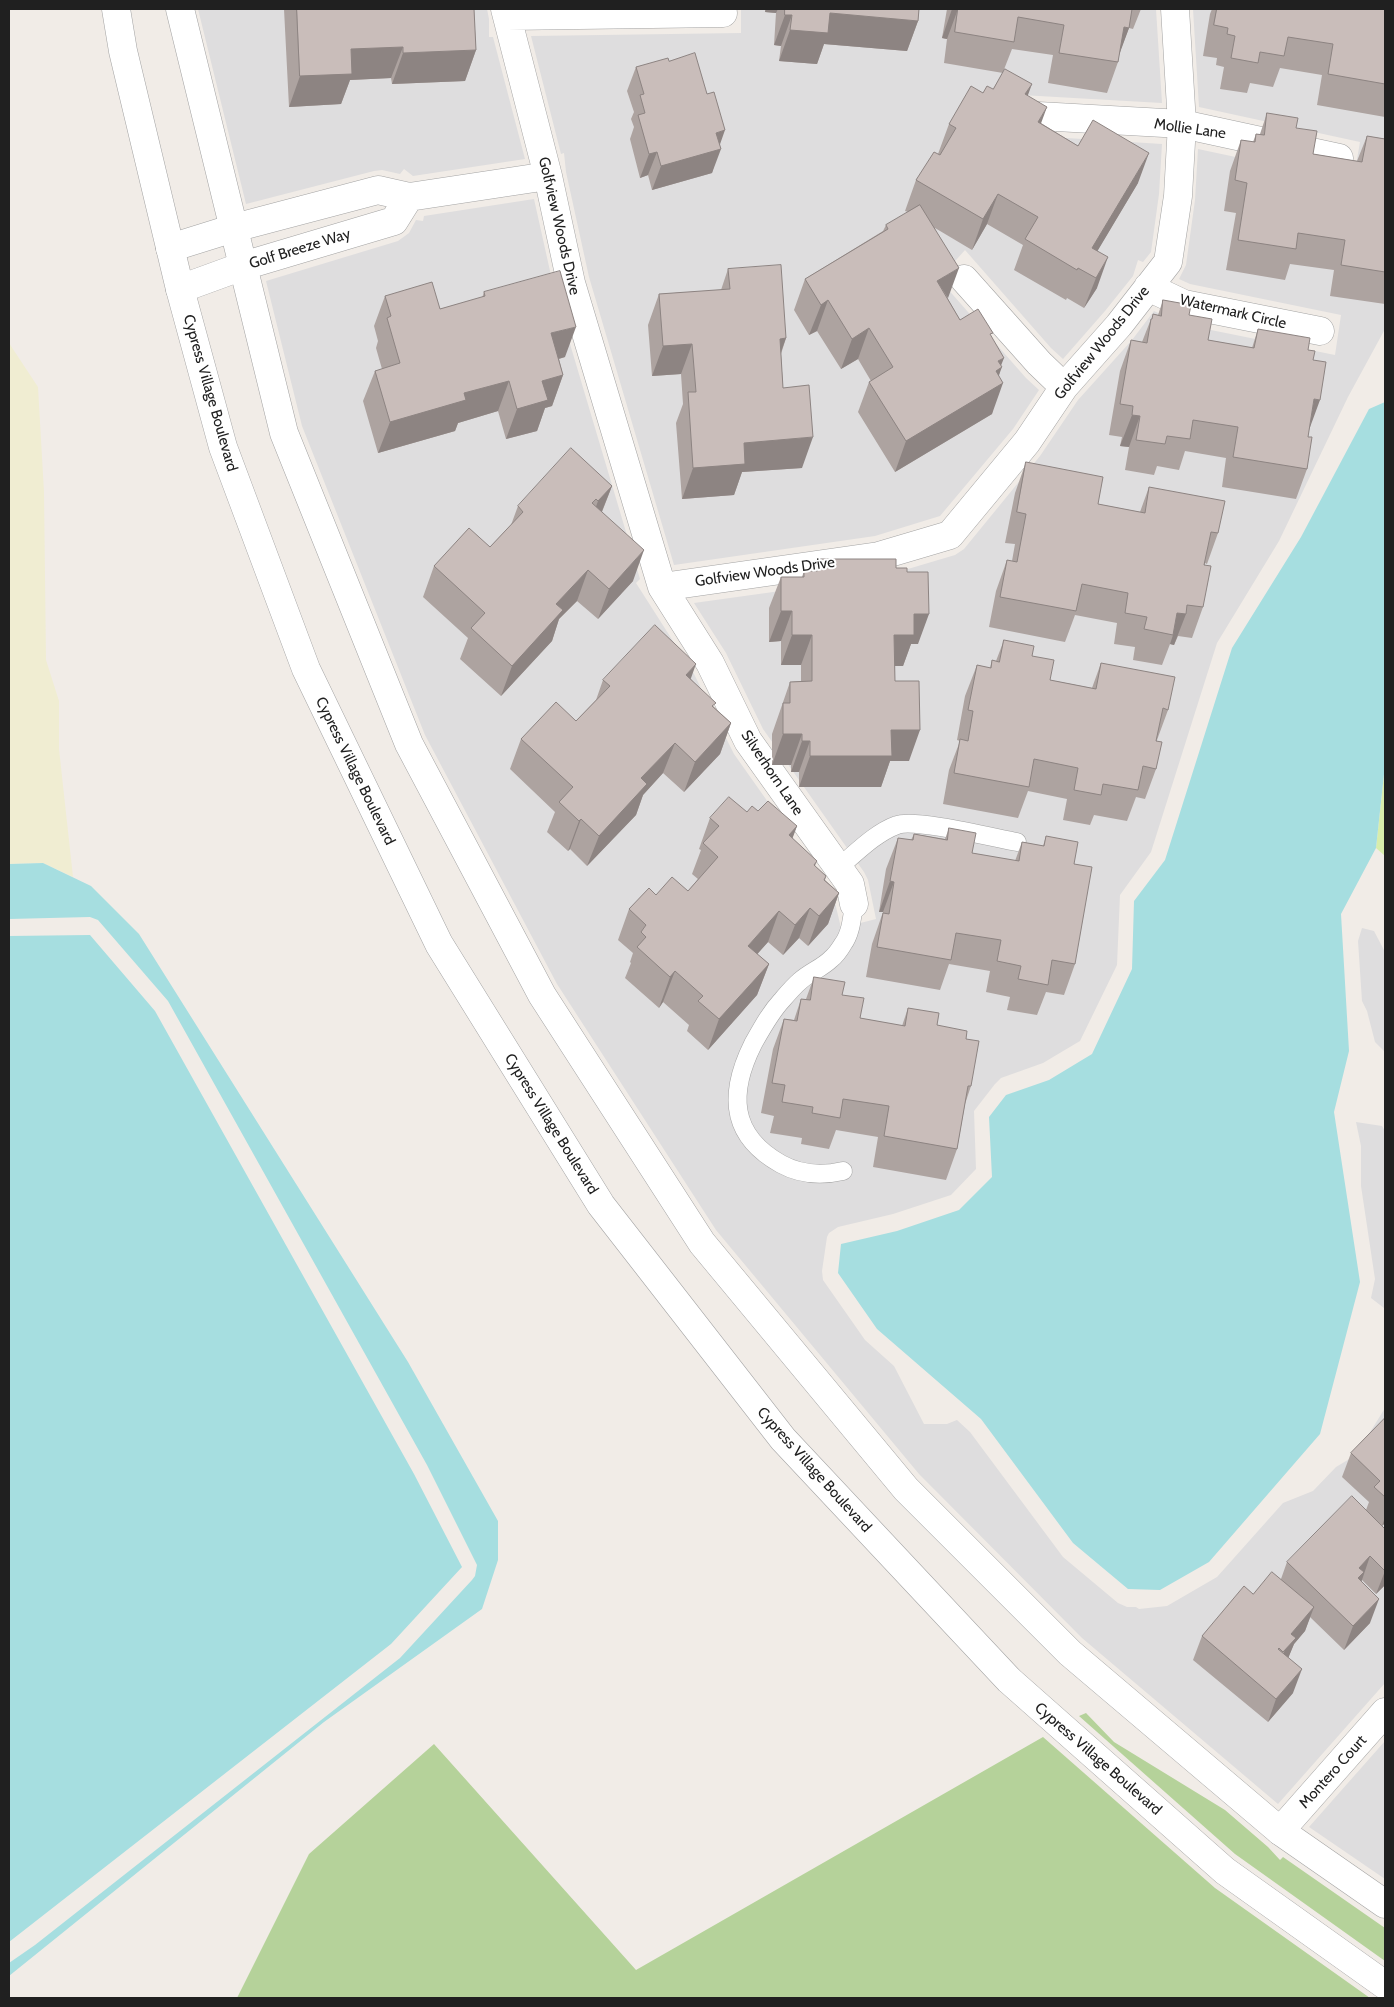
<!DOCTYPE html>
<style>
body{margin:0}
#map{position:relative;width:1394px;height:2007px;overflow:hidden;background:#f1ece7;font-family:Cabin,sans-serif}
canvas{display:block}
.frame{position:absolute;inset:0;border:10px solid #202020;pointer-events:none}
</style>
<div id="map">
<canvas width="1394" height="2007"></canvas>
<div class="frame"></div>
</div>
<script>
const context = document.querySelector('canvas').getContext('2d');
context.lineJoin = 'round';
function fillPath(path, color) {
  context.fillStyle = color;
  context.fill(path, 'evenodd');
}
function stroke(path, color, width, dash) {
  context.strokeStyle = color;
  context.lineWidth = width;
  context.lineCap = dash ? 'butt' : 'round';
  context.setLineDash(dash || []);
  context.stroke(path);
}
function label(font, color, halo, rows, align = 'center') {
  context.font = font + ' Cabin,sans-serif';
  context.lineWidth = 4;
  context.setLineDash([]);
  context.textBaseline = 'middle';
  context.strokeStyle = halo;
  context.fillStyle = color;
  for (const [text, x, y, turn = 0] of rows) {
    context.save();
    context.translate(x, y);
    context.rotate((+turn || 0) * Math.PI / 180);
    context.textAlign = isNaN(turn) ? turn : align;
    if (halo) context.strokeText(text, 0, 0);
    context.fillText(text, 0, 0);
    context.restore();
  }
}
fillPath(new Path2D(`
 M198 9H487L489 19V37H493L525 159 413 176 404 169 400 174 382 170 374 171 246 204Z
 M741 9H1156L1162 103 1021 95 1019 135 1162 144 1159 194 1151 252 1143 262 1138 260 1133 276 1105 311 1063 359 1051 348 965 250 939 279 1026 378 1039 390 1013 429 940 516 875 536 674 565 589 277 566 172 564 153 561 154 531 36 741 33Z
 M1193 9H1385V329L1348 397 1279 541 1217 643 1151 852 1120 895 1117 965 1080 1041 1043 1063 1001 1078 995 1084 974 1111 976 1169 951 1195 893 1214 838 1227 829 1233 827 1237 822 1271 823 1280 865 1340 894 1366 924 1424H947L957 1420 970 1432 1063 1557 1118 1603 1127 1607H1136L1139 1609 1167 1606 1217 1577 1283 1503 1313 1491 1336 1467 1356 1455 1385 1408V1683L1278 1804 1082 1638 919 1474 716 1230 557 984 425 735 302 426 266 281 398 241 409 233 416 220 423 221 424 216 534 199 558 307H559L640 579 636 583 694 674 734 754 833 894 841 928 876 919 868 880 864 872 763 729 726 653 694 603 881 577 955 555 964 549 1040 456 1078 400 1132 340 1154 311 1181 324 1335 355 1341 315 1190 284 1179 279 1186 265 1195 200 1198 149 1353 182 1360 142 1199 107Z
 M1362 928 1374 931 1385 952V1052L1375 1042 1367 1011 1362 1001 1358 941Z
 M1356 1122 1382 1126 1385 1131 1384 1308 1371 1298 1375 1279 1361 1186V1146Z
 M1385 1741V1879L1309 1827Z`), '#deddde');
fillPath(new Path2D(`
 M9 343 38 387 44 492 46 660 59 701V749L73 877 43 863 9 864Z`), '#f0edd2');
fillPath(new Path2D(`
 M1385 765V856L1376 848Z`), '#d8edab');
fillPath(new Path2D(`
 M1086 1713 1114 1742 1225 1810 1268 1847 1280 1860 1283 1857 1385 1928V1961L1235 1854 1079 1716Z
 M1043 1737 1215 1888 1370 1998H237L309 1854 434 1744 636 1970Z`), '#b5d29a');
fillPath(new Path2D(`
 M1385 402V765L1376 848 1341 914 1349 1051 1334 1112 1360 1282 1320 1434 1209 1562 1160 1590 1128 1589 1073 1543 981 1419 877 1329 838 1273 841 1244 897 1231 959 1210 992 1177 989 1117 1006 1095 1049 1080 1092 1054 1132 969 1134 901 1165 860 1232 648 1301 537 1369 409Z
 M43 863 91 886 139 934 408 1362 498 1521V1560L482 1609 324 1722 9 1976V1963L35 1945 400 1658 472 1580 475 1576 477 1565 427 1465 168 1001 98 920 90 917 9 919V864Z
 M90 935 155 1011 414 1474 462 1567 391 1644 9 1942V936Z`), '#a6dee0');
const service = new Path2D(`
 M838 868C856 853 875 833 897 825 914 818 995 838 1017 842
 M843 1171C821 1176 801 1175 781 1164 729 1135 729 1092 753 1044 762 1028 770 1013 782 1000 788 993 794 986 800 981 810 972 822 968 831 959 836 955 840 949 843 944 851 933 852 918 854 904`);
const minor = new Path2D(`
 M505 9 548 176 571 283 662 587 879 556 950 535 1027 442 1064 387 1119 325 1168 262 1178 196 1182 124 1175 9
 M507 16 723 13
 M1038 116 1182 124 1339 158
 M170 248 234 228 378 190 409 197 548 176
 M964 279 1039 363 1064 387
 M1148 287 1184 304 1320 331
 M180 289 243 266 394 221 409 197
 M662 587 710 663 748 741 850 884 854 904
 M1280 1831 1385 1712`);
const tertiary = new Path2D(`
 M116 9 123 51 180 289 223 447 306 669 439 944 601 1205 783 1439 1009 1680 1225 1871 1385 1985
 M180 9 284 433 409 744 542 995 702 1243 906 1489 1070 1653 1280 1831 1385 1904`);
stroke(service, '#a4a4a4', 19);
stroke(minor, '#a4a4a4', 29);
stroke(tertiary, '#a4a4a4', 29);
stroke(service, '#fff', 18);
stroke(minor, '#fff', 28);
stroke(tertiary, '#fff', 28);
fillPath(new Path2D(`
 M284 9H474L476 50 465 81 392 84 391 78 350 80 341 104 289 107Z
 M765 9H919L918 21 907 51 824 44 817 64 779 61 781 46 774 45 776 13 765 12Z
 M947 9H1141L1133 29 1129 28 1119 54 1118 62 1107 93 1048 83 1053 55 1012 49 1003 72 1027 95 1041 123 1138 183 1097 251V288L1084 308 1067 298 1066 300 1014 270 1023 245 987 224 972 250 935 228 948 299 960 320 991 337 1001 365 992 414 895 472 858 412 869 382 871 381 858 359 841 369 817 331 809 335 794 310 805 279 883 231 886 225 908 212 905 211 916 180 938 154 949 124 983 93 993 89 1003 73 944 63 947 39 942 38Z
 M1212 9H1385V117L1317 105 1322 75 1280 68 1273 87 1250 83 1247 93 1220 89 1224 67 1216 65 1217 58 1203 56 1210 14Z
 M669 61 720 145 712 173 652 190 648 175 640 178 630 139 634 127 631 119 634 112 627 91 636 67Z
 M1267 113 1296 128 1313 154 1357 161 1367 136 1385 139V304L1330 296 1334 270 1290 264 1285 280 1226 270 1236 213 1224 211 1230 171 1241 140 1253 142 1256 134H1260Z
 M728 269 786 338 781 354 783 388 802 468 742 472 734 495 682 499 676 423 683 404 681 374 652 376 648 325 659 294 721 290Z
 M484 292 565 357 559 359 563 375 552 406 545 408 537 431 506 439 498 411 458 423 455 431 378 453 363 401 375 371 382 369 376 348 378 341 374 326 385 296 440 309 482 298Z
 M1163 300 1189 315 1208 340 1252 348 1258 329 1308 350 1313 360 1309 429 1308 437 1307 469 1296 499 1222 487 1226 458 1185 451 1179 470 1157 466 1154 475 1125 470 1129 447 1120 446 1122 437 1109 435 1120 371 1131 340 1142 342 1151 319H1152L1153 314 1158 315Z
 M1026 462 1098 504 1140 512 1149 487 1218 533 1207 564 1205 563 1203 607 1192 638 1178 636 1174 645 1170 644 1162 665 1133 660 1135 647 1114 644 1117 623 1075 615 1065 642 989 627 996 591 1007 560 1012 561 1015 544 1005 543 1015 493Z
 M612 486 602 512 633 581 598 619 577 601 559 619 552 641 501 696 460 659 468 638 423 597 434 566 490 547 511 525 518 506Z
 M817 559 896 568 907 572 918 644H911L903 666H895V681L909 761H890L881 787H799V772H791V765H772V734L790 682 801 681V665H781V641L769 642V608L781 577H802L804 571H813Z
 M1004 640 1032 656 1050 680 1092 688 1101 663 1168 710 1157 740 1156 769 1145 799 1136 797 1127 821 1094 815 1090 825 1063 820 1067 799 1028 791 1018 818 943 804 949 770 960 741 957 740 965 696 977 665 990 668 992 660 996 661Z
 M691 679 714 707 731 723 720 754 684 792 663 773 643 795 636 815 587 866 570 849 568 851 547 832 555 812 510 769 521 739 576 721 596 700 603 680Z
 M758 811 797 826 792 838 817 861 815 866 826 876 825 880 839 893 828 924 808 946 799 938 783 955 768 942 757 954 769 964 757 995 708 1050 687 1031 689 1025 663 1002 659 1008 625 978 631 963 630 962 633 953 618 940 629 909 656 895 688 891 698 879 692 874 701 850 699 849 710 818 747 812Z
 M949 828 972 853 1015 861 1022 842 1043 846 1046 836 1074 864 1075 964 1064 995 1046 992 1037 1015 1007 1010 1010 997 986 992 990 971 949 964 940 990 866 977 872 944 883 912H879L886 869 898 838 911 840 914 834 945 839Z
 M814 977 842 995 860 1018 902 1026 908 1008 937 1025 966 1039 971 1086 965 1104 957 1149 946 1180 873 1167 878 1137 836 1130 829 1149 801 1144 802 1138 770 1133 774 1116 761 1113 773 1049 784 1019 794 1020 801 999H806Z
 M1385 1418V1523L1382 1526 1385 1529V1585L1376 1594 1362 1580 1361 1581 1370 1623 1344 1650 1310 1617 1305 1631 1294 1644 1288 1658 1293 1693 1268 1722 1193 1660 1202 1636 1253 1594 1281 1579 1287 1562 1366 1510 1369 1502 1342 1477 1351 1453Z`), '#ada3a0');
fillPath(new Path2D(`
 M766 9H778L776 13 765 12Z
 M952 9H958L947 39 942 38Z
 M830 13 918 21 907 51 824 44 817 64 779 61 790 30Z
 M785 15H792L781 46 774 45Z
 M1124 27 1129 28 1118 58Z
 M403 47 391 78 350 80 341 104 289 107 300 76 351 49Z
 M476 50 465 81 392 84 403 53Z
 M1032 84 1021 114 1025 94Z
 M1047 107 1036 137 1038 122Z
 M725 130 718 150 721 149 712 173 652 190 661 166 716 133Z
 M657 152 648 175 640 178 649 154Z
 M1149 153 1138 183 1085 272 1092 248Z
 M998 194 987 224 972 250 983 219Z
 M1108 257 1097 288 1084 308 1096 278Z
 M959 268 948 298 937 281Z
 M828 300 817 331 809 335 821 305Z
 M576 327 565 357 540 364 551 333Z
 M869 328 858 359 841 369 852 339Z
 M786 338 775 369 780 339Z
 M692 344 681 374 652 376 663 346Z
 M1004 358 1000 368 1002 367 994 388 1003 383 992 414 895 472 906 441 998 361Z
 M563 375 552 406 545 408 537 431 506 439 517 409 542 381Z
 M509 381 498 411 458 423 455 431 378 453 390 422 464 393Z
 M1314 399 1320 400 1309 430Z
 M1132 415 1140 416 1129 447 1120 446Z
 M813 437 802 468 742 472 734 495 682 499 693 468 744 443Z
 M612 486 600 516 587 532 598 501Z
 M644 550 633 581 598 619 609 589Z
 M588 570 577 601 559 619 552 641 501 696 512 666 556 604Z
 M781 611H792L781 641 769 642Z
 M1177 613 1186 614 1174 645 1170 644 1173 635Z
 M914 614H929L918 644H911L903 666H883L894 635Z
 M792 635H812L801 665H781Z
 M696 664 685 695 686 675Z
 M731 723 720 754 684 792 695 762Z
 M891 730H920L909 761H890L881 787H799L810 756Z
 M783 734H802L791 765H772Z
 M802 741H810L799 772H791Z
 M675 743 663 773 643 795 636 815 587 866 599 836 641 778Z
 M581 819 570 849 568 851 579 821Z
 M797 826 786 856 789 835Z
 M890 881 894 882 883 912H879Z
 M839 893 828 924 808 946 819 916Z
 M810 908 799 938 783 955 795 925Z
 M779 911 768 942 737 977 748 946Z
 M769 964 757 995 708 1050 719 1019Z
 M675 971 663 1002 659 1008 670 977Z
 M1385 1517V1523L1382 1526Z
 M1370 1556 1362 1580 1355 1595 1359 1568Z
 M1385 1570V1585L1376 1594 1385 1571Z
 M1379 1599 1370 1623 1344 1650 1353 1626Z
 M1314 1607 1305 1631 1294 1644 1287 1661 1275 1676 1291 1634Z
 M1302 1669 1293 1693 1268 1722 1276 1699Z`), '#8d8482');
const building = new Path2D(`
 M297 9H474L476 50 403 53V47L351 49 352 74 300 76Z
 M785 9H919L918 21 830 13 828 33 790 30 792 15H785Z
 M958 9H1132L1129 28 1124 27 1118 62 1059 53 1064 25 1018 17 1014 42 955 32Z
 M1217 9H1385V84L1328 74 1333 44 1288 37 1284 56 1260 52 1258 63 1231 58 1235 36 1227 34 1228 28 1214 25Z
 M695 53 707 94 714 92 725 130 716 133 721 149 661 166 657 152 649 154 638 115 645 113 640 95 644 94 636 67 668 58 669 61Z
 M1005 69 1032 84 1025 94 1047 107 1038 122 1078 146 1093 120 1149 153 1092 248 1108 257 1096 278 1078 268 1077 270 1025 239 1038 217 998 194 983 219 916 180 934 152 940 155 956 128 949 124 971 86 983 93 987 86 993 89Z
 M1267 113 1298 118 1296 128 1317 131 1313 154 1362 162 1367 136 1385 139V272L1341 265 1345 240 1298 233 1296 249 1238 240 1247 183 1235 180 1241 140 1255 142 1256 134 1264 135Z
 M920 205 959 268 937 281 960 320 978 309 993 333 990 334 1004 358 998 361 1002 367 996 371 1003 383 906 441 869 382 893 367 869 328 852 339 828 300 821 305 805 279 888 229 886 225Z
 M781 265 786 338 780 339 783 388 809 385 813 437 744 443 745 464 693 468 688 392H696L692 344 663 346 659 294 730 289 728 269Z
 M560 271 576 327 551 333 563 375 542 381 548 400 517 409 509 381 464 393 466 400 390 422 375 371 400 363 387 318 391 316 385 296 432 282 440 309 485 296 484 292Z
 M1163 300 1191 305 1189 315 1212 319 1208 340 1254 348 1258 329 1310 338 1308 350 1315 351 1313 360 1326 362 1320 400 1314 399 1308 437H1312L1307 469 1233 457 1238 427 1193 420 1190 439 1167 436 1165 444 1136 440 1140 416 1132 415 1133 406 1120 404 1131 340 1147 343 1151 319H1152L1153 314 1161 316Z
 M571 448 612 486 598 501 596 499 592 503 644 550 609 589 588 570 556 604 563 610 512 666 471 628 485 613 434 566 469 528 490 547 523 512 518 506Z
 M1026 462 1103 477 1098 504 1145 513 1149 487 1225 501 1218 533 1211 532 1204 565 1211 566 1203 607 1187 605 1186 614 1177 613 1173 635 1144 629 1147 617 1125 613 1128 593 1082 584 1076 611 1000 597 1007 560 1017 562 1026 514 1017 512Z
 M817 559H896V568H907V572H928L929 614H914V635H894L895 681H919L920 730H891L892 756H810V741H802V734H783V703H790V682L812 681V635H792V611H781V577H804V571H817Z
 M655 625 696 664 686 675 716 703 712 706 731 723 695 762 675 743 641 778 647 784 599 836 581 819 579 821 559 802 573 787 521 739 556 702 576 721 610 686 603 680Z
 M1004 640 1034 646 1032 656 1054 660 1050 680 1096 689 1101 663 1175 677 1168 710 1163 708 1156 741 1162 742 1156 769 1143 766 1138 790 1103 784 1101 795 1074 790 1078 768 1034 759 1029 787 954 773 960 739 968 741 973 711 968 710 977 665 991 668 992 660 999 662Z
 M729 797 747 812 752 806 758 811 768 801 797 826 789 835 817 861 814 865 826 876 824 880 839 893 819 916 810 908 795 925 779 911 748 946 769 964 719 1019 698 1001 703 996 675 971 670 977 637 947 646 937 641 932 646 925 629 909 649 888 656 895 672 877 688 891 718 857 703 843 719 826 710 818Z
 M949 828 976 833 972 853 1019 861 1022 842 1044 846 1046 836 1078 842 1074 864 1092 867 1075 964 1052 960 1048 985 1018 979 1021 966 997 961 1001 940 956 933 951 960 877 947 883 913 889 914 894 882 890 881 898 838 913 840 914 834 947 840Z
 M814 977 845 982 842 995 864 998 860 1018 905 1026 908 1008 939 1013 937 1025 967 1031 966 1039 979 1041 971 1086H968L957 1149 884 1136 889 1106 843 1099 840 1118 812 1113 813 1107 782 1102 785 1085 772 1083 784 1019 797 1021 801 999 810 1000Z
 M1385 1418V1497L1374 1487 1380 1481 1351 1453Z
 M1352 1496 1385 1529V1571L1370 1556 1359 1568 1364 1572 1358 1578 1379 1599 1353 1626 1287 1562Z
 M1272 1572 1314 1607 1291 1634 1296 1638 1283 1652 1279 1648 1278 1649 1302 1669 1276 1699 1202 1636 1244 1586 1253 1594Z`);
fillPath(building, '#c9bdba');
stroke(building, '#8d8482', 1);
label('15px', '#202020', '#fff', [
 ["Mollie Lane",1190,129,8],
 ["Golfview Woods Drive",559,226,77],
 ["Golf Breeze Way",300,249,-17],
 ["Watermark Circle",1233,312,13],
 ["Golfview Woods Drive",1102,343,-51],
 ["Cypress Village Boulevard",210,393,74],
 ["Golfview Woods Drive",765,572,-8],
 ["Cypress Village Boulevard",355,771,64],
 ["Silverhorn Lane",772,773,56],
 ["Cypress Village Boulevard",551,1124,58],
 ["Cypress Village Boulevard",814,1470,48],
 ["Cypress Village Boulevard",1098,1759,41],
 ["Montero Court",1333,1772,-48]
]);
</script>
